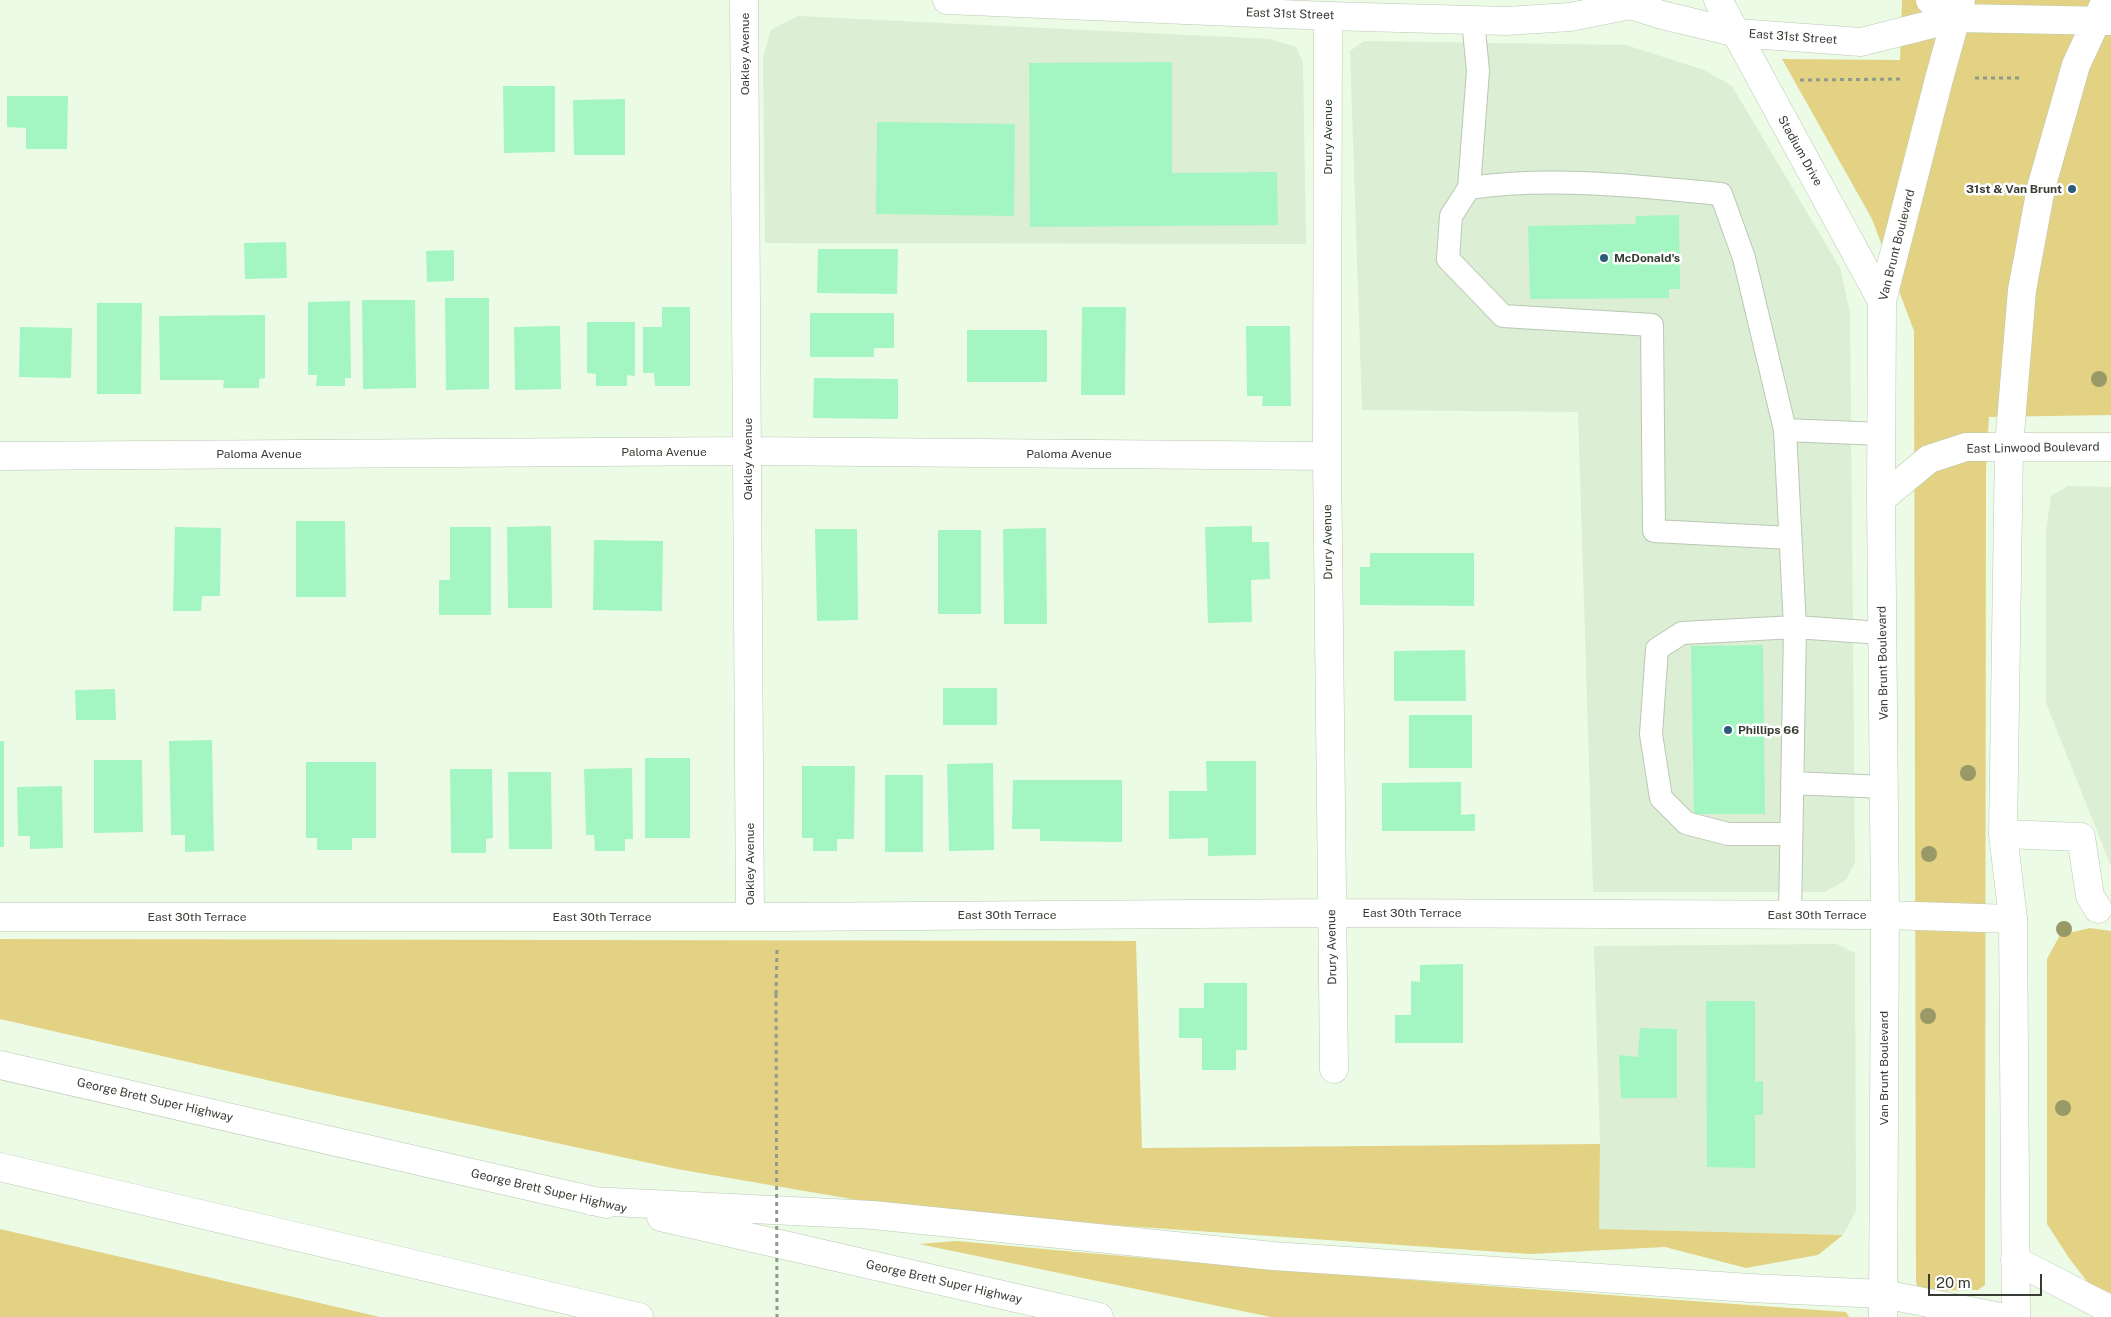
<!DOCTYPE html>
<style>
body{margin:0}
#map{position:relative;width:2111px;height:1317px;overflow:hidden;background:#ecfbe5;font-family:"Public Sans",sans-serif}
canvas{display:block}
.scale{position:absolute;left:1928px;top:1274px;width:114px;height:22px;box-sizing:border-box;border:2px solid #373d34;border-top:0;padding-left:6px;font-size:15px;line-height:18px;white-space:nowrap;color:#373d34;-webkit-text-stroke:4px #fff;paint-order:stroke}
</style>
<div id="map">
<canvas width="2111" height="1317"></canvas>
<div class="scale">20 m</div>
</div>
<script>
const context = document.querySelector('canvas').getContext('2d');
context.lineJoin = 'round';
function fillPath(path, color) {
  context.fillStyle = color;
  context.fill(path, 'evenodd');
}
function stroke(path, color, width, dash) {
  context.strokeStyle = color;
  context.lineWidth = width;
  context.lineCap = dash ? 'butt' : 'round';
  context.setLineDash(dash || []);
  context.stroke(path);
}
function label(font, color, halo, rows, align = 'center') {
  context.font = font + ' "Public Sans",sans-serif';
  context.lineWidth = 5;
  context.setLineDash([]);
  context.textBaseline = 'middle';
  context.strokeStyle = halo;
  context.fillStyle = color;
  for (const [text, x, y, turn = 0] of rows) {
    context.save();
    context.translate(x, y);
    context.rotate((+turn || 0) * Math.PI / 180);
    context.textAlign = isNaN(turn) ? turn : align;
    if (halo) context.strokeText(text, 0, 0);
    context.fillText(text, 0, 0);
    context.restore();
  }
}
fillPath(new Path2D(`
 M798 16 1270 39 1296 47 1303 62 1306 244 765 243 763 57 771 30Z
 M1364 41 1626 45 1704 70 1732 86 1840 268 1850 312 1855 863 1845 881 1824 892H1593L1578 412 1362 410 1350 51Z
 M2068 486 2111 487V866L2046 703V530L2051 496Z
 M1837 944 1855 953 1856 1211 1843 1235 1598 1229 1600 1144 1594 946Z`), '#dceed3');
fillPath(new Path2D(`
 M1902 0H2111V415L1989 417 1986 469 1985 1285 1978 1290 1918 1291 1916 1281 1914 331 1872 219 1782 59 1900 60Z
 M2090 928 2111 931V1293L2089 1284 2069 1258 2047 1224V959L2060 935Z
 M0 939 1136 941 1142 1148 1600 1144 1599 1229 1843 1235 1818 1255 1746 1268 1665 1247 1530 1254 1111 1225 863 1201 677 1169 315 1091 0 1019Z
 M0 1229 380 1317H0Z
 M957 1241C1253 1269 1549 1291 1846 1312L1849 1317H1271L919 1244Z`), '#e3d284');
fillPath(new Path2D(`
 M1172 62V173L1277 172 1278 225 1030 227 1029 63Z
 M503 86H555V152L504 153Z
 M7 96H68L67 149H26V128L7 127Z
 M625 99V155H574L573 100Z
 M877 122 1015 124 1014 216 876 214Z
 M1679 215 1680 289H1669V298L1530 299 1528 226 1636 224 1635 216Z
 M286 242 287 278 245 279 244 243Z
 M818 249H898L897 294 817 293Z
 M454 250V281L427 282 426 251Z
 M445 298H489V389L446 390Z
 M362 300H415L416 388 363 389Z
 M350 301 351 378H345V386H316L317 375H308V302Z
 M97 303H142L141 394H97Z
 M662 307H690V386H655L654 373H643V327H662Z
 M1082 307H1126L1125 395H1081Z
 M810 313H894V348H874V357H810Z
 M265 315V378L259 379V388H223L224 380H160L159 316Z
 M587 322H635V376L627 375V386H596V374L587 373Z
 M560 326 561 389 515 390 514 327Z
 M1246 326H1290L1291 406H1262L1263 396H1247Z
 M20 327 72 328 71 378 19 377Z
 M967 330H1047V382H967Z
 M814 378 898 379V419L813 418Z
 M296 521H345L346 597H296Z
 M551 526 552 608H508L507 527Z
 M1252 526V542H1269L1270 579 1251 580 1252 622 1208 623 1205 527Z
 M175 527 221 528 220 596H202L201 611H173Z
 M450 527H491V615H439V580H450Z
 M1046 528 1047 624H1004L1003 529Z
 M815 529H857L858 620 817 621Z
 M938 530H981V614H938Z
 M594 540 663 541 662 611 593 610Z
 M1370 553H1474V606L1360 605V567H1370Z
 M1763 645 1765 814H1694L1691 646Z
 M1465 650 1466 701H1394V651Z
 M943 688H997V725H943Z
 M115 689 116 720H76L75 690Z
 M1409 715H1472V768H1409Z
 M212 740 214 851 185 852V835H171L169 741Z
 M0 741H4V847H0Z
 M645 758H690V838H645Z
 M94 760H142L143 832 94 833Z
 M1206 761H1256V855L1208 856V838L1169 839V791H1207Z
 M306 762H376V838H352V850H317V838H306Z
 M993 763 994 850 949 851 947 764Z
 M802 766H855L854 839H837V851H813V838H802Z
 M632 768 633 839H625V851H595L594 835H586L584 769Z
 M450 769H492L493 838 486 839V853H451Z
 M508 772H551L552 849H509Z
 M885 775H923V852H885Z
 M1013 780H1122V842L1040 841V829H1012Z
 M1461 782V815L1475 814V831H1382V783Z
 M62 786 63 848 30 849V836H18L17 787Z
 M1463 964V1043H1395V1015H1411V981L1420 982V965Z
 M1204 983H1247V1050H1236V1070H1202V1038H1179V1008H1204Z
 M1706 1001H1755V1082L1763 1081V1115H1755V1168L1707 1167Z
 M1640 1028 1677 1029V1098H1621L1619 1055 1638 1057Z`), '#a3f6c2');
const lane = new Path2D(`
 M1469 188 1478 71 1473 20
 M1785 430 1744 258 1721 194C1639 186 1551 176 1469 188L1451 216 1448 259 1503 316 1652 325 1654 531 1790 538
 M1792 783 1884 787
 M1791 834H1728L1686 823 1661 798 1651 734 1657 649 1682 633 1795 627 1882 633
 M1790 915 1795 627 1785 430 1881 434`);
const street = new Path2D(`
 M744 0 750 917
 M947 0 1328 16 1506 21 1570 17 1631 5
 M1328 16 1327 456 1334 1069
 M0 456 748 451 1327 456
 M2003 834 2081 837 2090 896 2098 909
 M0 917H778L1332 913 1885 915 2013 919`);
const secondary = new Path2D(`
 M1614 0 1662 15 1737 33 1861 42 1956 18 2111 21
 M1718 0 1882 301
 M1930 0 1956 18
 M1881 499 1929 459 1966 447H2111
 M1883 1317 1885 915 1881 499 1882 301 1939 79 1961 0
 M2016 1317 2013 919 2003 834 2009 446 2022 290 2041 188 2076 65 2106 0`);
const highway = new Path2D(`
 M0 1065 607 1204
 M0 1167 639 1317
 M591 1201 873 1215 1273 1256 1750 1288 1883 1294 2000 1317
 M661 1217 1099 1317
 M2015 1260 2111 1310`);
stroke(lane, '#bac8b4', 24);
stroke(street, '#bac8b4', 29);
stroke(secondary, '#bac8b4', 29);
stroke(highway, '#bac8b4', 29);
stroke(new Path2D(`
 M1975 78H2022
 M1800 80 1904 79
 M776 994 777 950`), '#8f9a8a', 3, [4, 4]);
stroke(lane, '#fff', 22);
stroke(street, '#fff', 28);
stroke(secondary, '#fff', 28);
stroke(highway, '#fff', 28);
stroke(new Path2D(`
 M776 994 777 1317`), '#8f9a8a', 3, [4, 4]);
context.fillStyle = '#999967';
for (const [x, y] of [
 [2099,379],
 [1968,773],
 [1929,854],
 [2064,929],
 [1928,1016],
 [2063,1108]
]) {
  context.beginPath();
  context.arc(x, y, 8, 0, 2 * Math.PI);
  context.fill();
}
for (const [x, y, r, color] of [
 [2072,189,5,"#295d79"],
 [1604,258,5,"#295d79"],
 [1728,730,5,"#295d79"]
]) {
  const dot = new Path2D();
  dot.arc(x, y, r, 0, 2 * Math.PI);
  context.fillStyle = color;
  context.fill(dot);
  stroke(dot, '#fff', 2);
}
label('12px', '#373d34', '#fff', [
 ["East 31st Street",1290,14,2],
 ["East 31st Street",1793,37,4],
 ["Oakley Avenue",745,54,-90],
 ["Drury Avenue",1328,137,-90],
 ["Stadium Drive",1800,151,61],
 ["Van Brunt Boulevard",1897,245,-76],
 ["East Linwood Boulevard",2033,448,-1],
 ["Paloma Avenue",664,452],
 ["Paloma Avenue",259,454],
 ["Paloma Avenue",1069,454],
 ["Oakley Avenue",748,459,-90],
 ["Drury Avenue",1328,542,-91],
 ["Van Brunt Boulevard",1883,663,-91],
 ["Oakley Avenue",750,864,-90],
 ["East 30th Terrace",1412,913],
 ["East 30th Terrace",1007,915],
 ["East 30th Terrace",1817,915],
 ["East 30th Terrace",197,917],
 ["East 30th Terrace",602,917],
 ["Drury Avenue",1332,947,-91],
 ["Van Brunt Boulevard",1884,1068,-90],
 ["George Brett Super Highway",155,1100,13],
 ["George Brett Super Highway",549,1191,13],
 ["George Brett Super Highway",944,1282,13]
]);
label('bold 12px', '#373d34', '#fff', [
 ["31st & Van Brunt",2062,189,"right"],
 ["McDonald's",1614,258],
 ["Phillips 66",1738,730]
], 'left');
</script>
